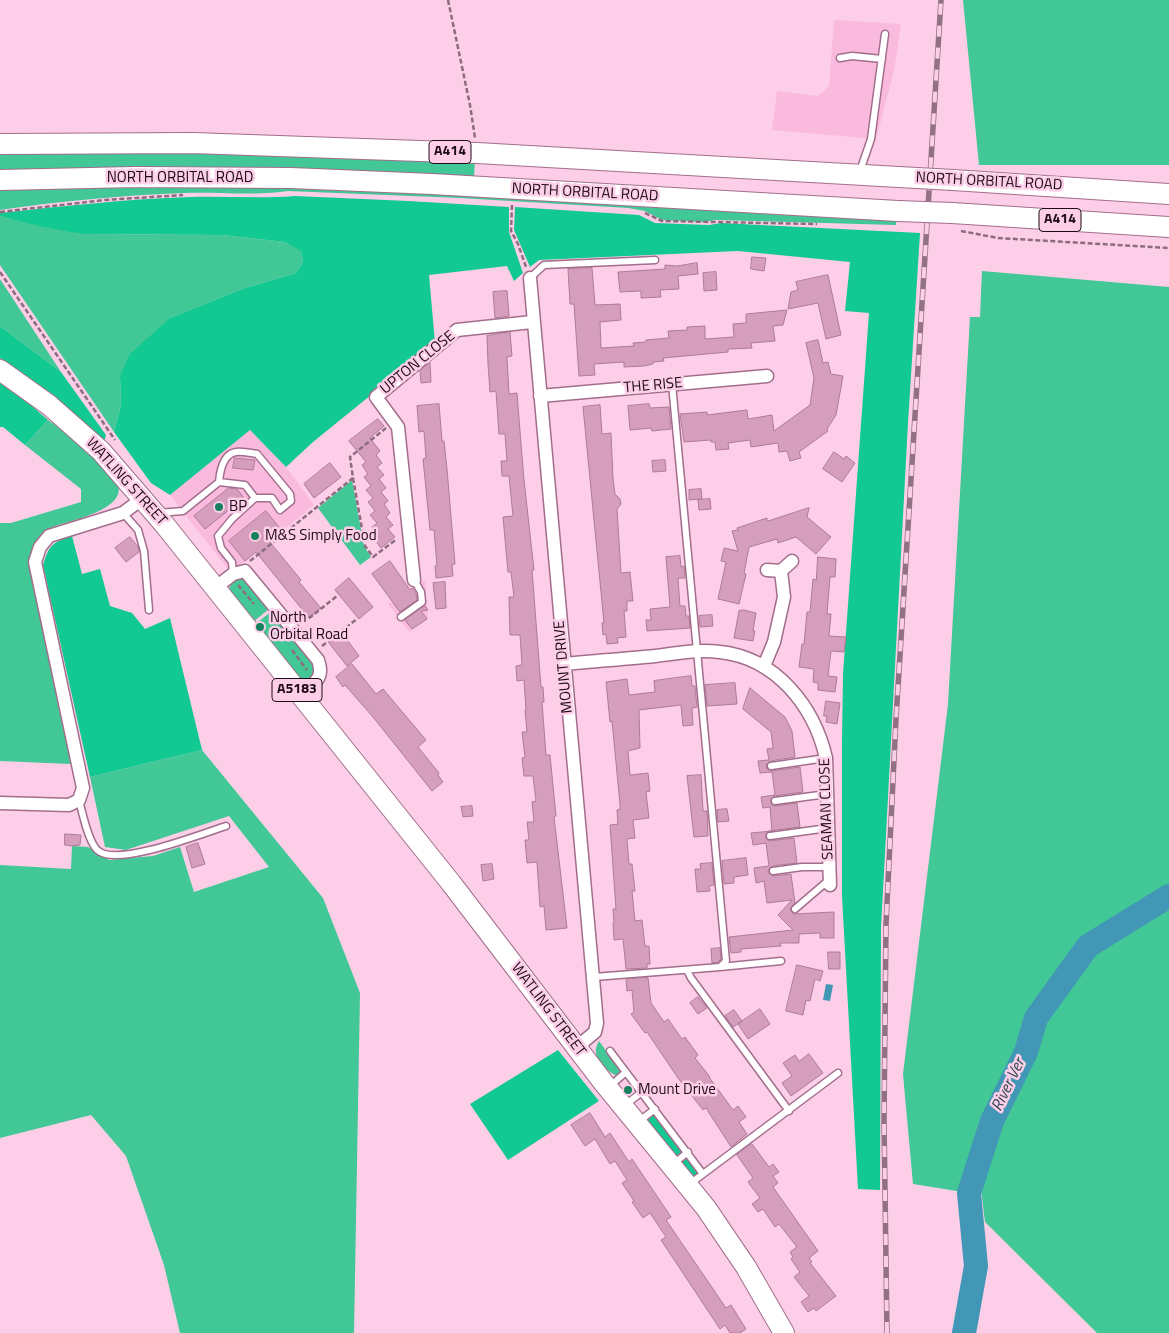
<!DOCTYPE html>
<html>
<head>
<meta charset="utf-8">
<style>
	body { margin:0 }
	canvas { display:block; background:#fccee7 }
</style>
</head>
<body>
<canvas width="1169" height="1333"></canvas>
<script>
const g = document.querySelector('canvas').getContext('2d');
g.lineJoin = 'round';
function fill(path, color) { g.fillStyle = color; g.fill(path, 'evenodd'); }
function trace(path, color, width, dash) { g.strokeStyle = color; g.lineWidth = width; g.lineCap = dash ? 'butt' : 'round'; g.setLineDash(dash || []); g.stroke(path); }
function write(font, color, halo, rows, align = 'center') {
  g.font = font + ' "Titillium Web",sans-serif'; g.lineWidth = 5; g.setLineDash([]); g.textBaseline = 'middle'; g.strokeStyle = halo; g.fillStyle = color; for (const [text, x, y, turn = 0] of rows) {
    g.save(); g.translate(x, y); g.rotate((+turn || 0) * Math.PI / 180); g.textAlign = isNaN(turn) ? turn : align; if (halo) g.strokeText(text, 0, 0); g.fillText(text, 0, 0); g.restore();
  }
}
fill(new Path2D(`
	M834 20 901 24 894 71 876 139 772 130 777 91 818 96 829 86Z
	M250 430 286 467 314 505 231 573 170 495Z
	M421 581H425L428 619 409 632 388 604Z`), '#fabade');
fill(new Path2D(`
	M963 0H1169V165H979Z
	M199 150 475 159 474 179 0 170V152Z
	M0 185H268L896 219V225L716 220 705 222 662 220 645 211 628 208 460 198 288 191C254 196 220 192 185 193 123 195 62 201 0 210Z
	M0 216 81 234 222 235 285 242 301 250 303 262 296 273 242 289 170 318 120 376 121 405 114 432 0 265Z
	M982 271 1169 287V1333H1097L985 1222 978 1165 969 1193 913 1184 903 1074 948 704 970 317H980Z
	M0 279 61 372 0 326Z
	M48 420C70 436 97 454 113 475 140 510 66 520 48 529 36 535 32 549 29 561L71 764 0 761V523H11L81 502V489L25 445Z
	M352 480 364 546 371 557 360 565 318 508Z
	M241 578 246 579 270 608 252 623 229 590C230 584 234 580 241 578Z
	M272 611 313 660 316 673 306 683 299 682 254 625Z
	M202 750 323 898 360 993 354 1333H180L164 1265 126 1156 91 1115 0 1138V865L71 869 72 846 88 847 109 860 153 856 180 847 194 892 269 867 229 816 126 850 105 847 90 777Z
	M599 1041 622 1072 618 1076C610 1074 597 1061 596 1053 595 1049 597 1045 599 1041Z`), '#42c796');
fill(new Path2D(`
	M295 196 408 201 509 207V232L523 273 514 281 507 266 429 275 435 343 313 442 286 467 250 430 170 495 151 483 114 432 121 405 120 376 130 354 170 318 242 289 296 273 303 262 301 251 285 242 222 235 81 234 39 226 0 216V213C64 206 127 199 191 197 226 196 260 199 295 196Z
	M515 207 639 215 655 223 709 225 721 223 920 233 908 423 881 928 880 1190 858 1189 842 896V741L843 674 869 313 845 311 850 262 738 251 539 260 530 267 514 230Z
	M0 326 61 372 106 435 104 442C72 411 37 383 0 358Z
	M0 383 32 406 48 420 25 445 3 427H0Z
	M72 536 82 574 100 569 110 606 132 613 145 629 170 618 202 750 90 777 43 565C49 545 53 542 72 536Z
	M558 1050 599 1101 508 1160 470 1104Z
	M653 1115 666 1128 683 1152 673 1160 644 1123Z
	M688 1156 700 1173 689 1182 676 1164Z`), '#11c991');
fill(new Path2D(`
	M826 984 833 985 830 1001 823 1000Z`), '#4197b5');
trace(new Path2D(`
	M964 1333 976 1266 969 1193 992 1121 1026 1052 1036 1018 1088 946 1169 896`), '#4197b5', 24);
const building = new Path2D(`
	M752 257 766 258 764 271 751 269Z
	M697 263 698 274 678 276 679 289 660 290 661 297 641 298V291L620 292 618 272 665 269V265L677 266Z
	M592 268 595 305 620 304 621 320 600 322 601 348 634 346 633 343 646 342V340L669 338 668 331 687 330V327L705 326V339L734 337 733 324 746 323V314L787 310 783 325 773 326 775 341 751 343 752 348 728 349V352L663 358 664 361 653 362V364L644 366 624 367V362L594 364 595 375 579 376 574 304H570L568 269Z
	M716 272 717 290 704 291 703 273Z
	M828 275 841 335 826 339 818 303 788 309 791 292 798 290 796 282Z
	M507 291 509 316 495 318 493 292Z
	M510 332 512 356 507 357 509 394 517 393 519 419 524 480 534 570H532L541 687H543L544 702H542L545 742 546 755H550L556 816 554 817 567 928 546 930 544 906 540 907 537 862 527 863 525 840H529L527 822H534L532 802 536 801 533 776H524L522 758 525 757 522 732H527L525 710H526L524 680 517 681 516 666 522 665 520 635H510L509 597H514L511 572H508L503 517 513 516 509 476H502L501 461H507L505 434H499L496 391 490 392 488 364 487 336Z
	M818 340 823 363 828 362 831 374 843 376 836 415 827 429 828 431 799 452 801 458 790 461 787 451 779 452 778 443 751 447 750 440 728 443 729 449 716 450 715 442H711V440L684 442 680 414 707 412V415L747 410 748 419 772 415 774 431 810 405 814 378 806 343Z
	M430 363 431 382 421 383 420 371Z
	M439 404 442 441H444L447 469 455 564 452 565 453 576 436 578 435 566H437L434 530H430L423 459 426 458 424 431 419 432 417 406Z
	M649 404 650 408 669 407 671 429 652 431 651 428 630 430 628 406Z
	M600 405 602 434 611 433 613 479 615 494 620 499 621 504 617 509 621 573 630 572 633 601H627V611H624L626 637 617 638 618 643 607 644 606 634 603 635 602 623H604L583 407Z
	M378 419 384 426 370 438 380 451 376 455 382 463 377 467 384 475 379 479 386 488 381 492 388 501 384 504 390 513 386 517 393 525 388 529 395 537 381 548 375 540 379 536 372 527 377 523 370 515 375 511 368 502 373 498 366 490 371 486 364 477 368 474 362 465 366 462 349 441Z
	M834 452 844 459 846 456 855 463 842 482 823 469Z
	M235 458 255 460 253 470 233 468Z
	M665 460 666 471 653 472 652 461Z
	M330 463 341 477 314 498 304 484Z
	M229 488 237 489 244 498 205 529 194 516Z
	M701 489 702 499 689 500V490Z
	M710 499 711 509 699 510 698 500Z
	M809 508 807 517 831 537 816 554 796 537 778 543 777 539 749 547 744 573 746 574 739 604 718 599 726 562 721 561 724 548 738 551 732 531 738 530 737 528 767 518V521Z
	M266 511 282 531 269 541 301 580 299 582 321 608 309 618 256 552 245 561 229 541Z
	M130 537 138 547 139 552 126 562 115 548Z
	M680 556 681 567 684 566 685 578H678L680 606H685L686 616H689L690 628 647 631 646 620H651L650 609 670 607 666 557Z
	M818 557 836 559 835 577H830L827 614H831L829 636 846 637 844 652 831 651 828 676 837 677 835 692 818 690V683L813 682 814 669 799 667 802 644H804L807 612H810L813 579 816 580Z
	M390 561 410 590 412 588 416 594 417 600 400 612 372 574Z
	M349 578 373 607 359 619 335 590Z
	M445 582 446 608 436 609 433 583Z
	M425 606 428 610 421 611 427 619 412 629 405 620Z
	M744 610 756 613 753 631H755L753 641 734 638 739 611Z
	M712 615 713 626 700 627 699 616Z
	M342 633 359 656 347 666 329 643Z
	M352 664 376 694 383 689 426 740 418 747 439 773 438 775 443 782 432 791 373 717 345 685 343 687 336 677Z
	M691 676 692 686H695L697 707 692 708 693 725 683 726 681 705 639 710 640 748 628 751 630 775 648 773 650 791 646 792 649 818 633 820 635 838 627 839 629 864H632L635 891H632L635 921 642 920 645 946H649L650 964H647V968L626 969 623 939 614 940 613 923H614L613 909H616L610 825 618 824 617 810 620 809V804L612 721 610 722 606 682 627 679 629 695 655 692 654 681Z
	M735 683 737 704 707 706 705 685Z
	M750 688 785 717 792 731 795 757 770 761 766 765 767 769 772 771 800 767 803 792 774 796 771 799V804L774 806 797 803 800 827 769 831 766 834V839L769 841 794 838 797 863 772 866 769 869 768 872 773 876 791 874 795 903 790 909 793 914 834 912V938H820V933L799 934V943H780L781 946 741 949V952L731 953 729 937 793 930 778 915 792 900 767 903 764 881 756 883 754 868 769 866 766 843 753 845 751 833 772 831 770 807 763 808 761 797 775 795 772 772 760 773 758 761 769 760 767 749 773 748 771 732 743 709Z
	M826 701 840 703 837 724 826 722 827 716H824Z
	M701 775 703 811H707L708 836 694 837 687 776Z
	M472 806 473 816 463 817 461 807Z
	M727 809 729 821 718 822 717 810Z
	M65 834 81 835 80 845 72 846 65 845Z
	M198 843 205 864 192 868 186 847Z
	M746 858 748 875 734 877V883L724 884 722 861Z
	M712 863 714 885 709 886 710 891 697 892 695 869H701L700 864Z
	M492 864 494 879 483 881 481 865Z
	M720 948 721 959 718 962 712 963 711 949Z
	M828 952H840V969H829Z
	M797 965 823 971 820 981 815 979 810 1001 806 1000 803 1015 786 1011Z
	M648 978 651 1003 664 1022 668 1019 682 1039 685 1037 698 1055 695 1058 710 1077H709L733 1110 738 1106 746 1117 739 1122 747 1134 731 1147 706 1108 703 1110 678 1078 647 1032 645 1033 631 1014 634 1012 632 990 627 991 626 979Z
	M698 997 707 1008 698 1014 690 1003Z
	M760 1009 770 1024 748 1039 738 1024Z
	M734 1010 742 1021 733 1027 725 1016Z
	M809 1054 823 1073 791 1096 782 1083 792 1076 783 1063 795 1055 799 1061Z
	M590 1113 605 1137 610 1133 629 1162 632 1159 671 1217 666 1220 726 1308 731 1305 746 1329 740 1333H730L725 1325 720 1329 661 1240 666 1237 650 1213 643 1218 632 1202 634 1201 622 1183 627 1180 615 1161 610 1164 595 1139 585 1146 571 1125Z
	M752 1144 769 1167 773 1164 779 1172 773 1176 778 1183 773 1187 818 1251 809 1258 812 1262 810 1263 836 1296 816 1311 814 1308 808 1312 801 1302 809 1296 794 1277 800 1272 791 1259 793 1257 790 1252 797 1247 779 1224 775 1227 763 1209 758 1212 752 1204 760 1198 748 1182 753 1178 737 1155Z`);
fill(building, '#d59ebd');
trace(building, '#ae7a98', 1);
const service = new Path2D(`
	M840 58 852 56 882 59
	M860 171 871 139 885 34
	M530 278 544 265 655 260
	M219 482C220 471 223 454 236 452 242 451 251 453 257 454L290 494 291 501 280 510 272 498H255
	M123 513 138 530 144 551 149 610
	M158 513 183 511 219 482 245 485 255 498 232 519 218 536 221 548 232 562 233 574
	M401 617 422 602 421 592 414 580
	M771 766 826 758
	M79 800C82 811 89 847 100 852 122 865 201 834 226 826
	M775 801 827 794
	M770 836 828 828
	M773 871 802 867H829
	M795 909 830 879
	M720 967 781 961
	M687 970 691 978 789 1111
	M594 977 720 967 726 961 672 384
	M610 1051 703 1174
	M610 1086 626 1072
	M625 1105 642 1092
	M638 1122 655 1109
	M672 1165 688 1152
	M691 1183 838 1073`);
const minor = new Path2D(`
	M530 278 597 1023 595 1032 577 1047
	M540 396 767 376
	M781 571 792 561
	M414 580 398 427 376 397 457 330 532 322
	M215 588 233 574 245 571 318 660C325 679 314 683 300 694
	M564 664C594 661 625 659 655 656 677 653 699 649 720 652 776 658 814 706 826 758L830 885
	M764 666 774 642 784 597 781 571 767 570
	M0 803 69 805 79 800 83 788 35 562 40 547 49 536 123 513 143 498`);
const primary = new Path2D(`
	M0 370 49 405 101 451 164 524 451 883 603 1082 706 1208 746 1267 784 1333`);
const trunk = new Path2D(`
	M0 144 193 143 477 153 899 177
	M0 180 135 177 291 178 432 184 898 211
	M953 180 1169 194
	M952 213 1169 227`);
trace(service, '#a26e8c', 9);
trace(minor, '#a26e8c', 15);
trace(primary, '#a26e8c', 22);
trace(trunk, '#a26e8c', 22);
trace(new Path2D(`
	M448 0 470 105 475 138
	M512 205 511 231 518 244 526 267
	M0 212 105 200 183 195
	M645 213 662 221 817 224
	M961 231 998 238 1169 248
	M0 272 115 440
	M353 478 365 546 373 557 397 539
	M250 561 353 478 350 457 386 428
	M238 585 254 604
	M303 623 337 596
	M322 646 357 619
	M292 650 307 670`), '#8d6c7f', 2.5, [5, 2.5]);
trace(service, '#fff', 6);
trace(minor, '#fff', 12);
trace(primary, '#fff', 20);
trace(trunk, '#fff', 20);
const rail = new Path2D(`
	M887 1333 884 1120 886 924 896 719 941 0`);
trace(rail, '#937184', 5.5);
trace(rail, '#fccee7', 4, [11]);
const trunkBridge = new Path2D(`
	M899 177 953 180
	M898 211 952 213`);
trace(trunkBridge, '#a26e8c', 22, []);
trace(trunkBridge, '#fff', 20);
for (const [x, y, r, color] of [
	[219,507,5,"#15815d"],
	[255,536,5,"#15815d"],
	[260,627,5,"#15815d"],
	[628,1090,5,"#15815d"]
]) { const dot = new Path2D(); dot.arc(x, y, r, 0, 2 * Math.PI); g.fillStyle = color; g.fill(dot); trace(dot, '#fccee7', 2); }
for (const [x, y, w] of [
	[450,152,42],
	[1060,220,42],
	[297,690,50]
]) { const box = new Path2D(); box.roundRect(x - w / 2, y - 11.5, w, 23, 4); g.fillStyle = '#fccee7'; g.fill(box); trace(box, '#1e0b17', 1); }
write('bold 14px', '#1e0b17', null, [
	["A414",450,152],
	["A414",1060,220],
	["A5183",297,690]
]);
write('15px', '#1e0b17', '#fccee7', [
	["NORTH ORBITAL ROAD",180,178],
	["NORTH ORBITAL ROAD",989,182,3],
	["NORTH ORBITAL ROAD",585,193,3],
	["UPTON CLOSE",418,363,-39],
	["THE RISE",653,386,-5],
	["WATLING STREET",126,482,48],
	["MOUNT DRIVE",564,667,-95],
	["SEAMAN CLOSE",827,809,-92],
	["WATLING STREET",548,1010,53]
]);
write('15px', '#1e0b17', '#fccee7', [
	["BP",229,507],
	["M&S Simply Food",265,536],
	["North",270,618],
	["Orbital Road",270,635],
	["Mount Drive",638,1090]
], 'left');
write('italic 16px', '#2d4852', '#fccee7', [
	["River Ver",1009,1085,-64]
]);
</script>
</body>
</html>
